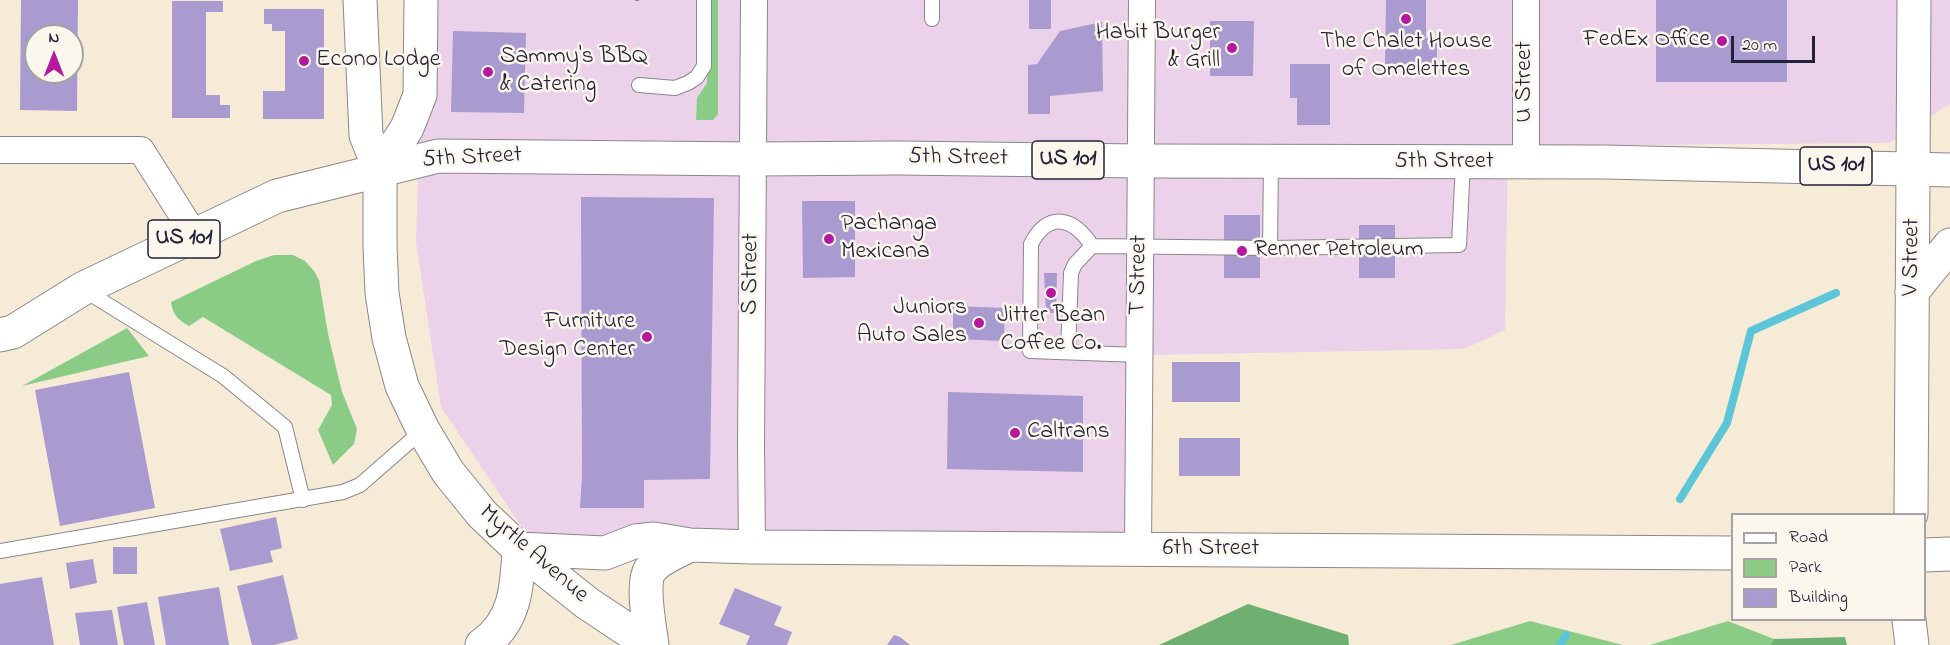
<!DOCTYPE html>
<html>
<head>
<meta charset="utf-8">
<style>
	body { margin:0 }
	#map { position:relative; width:1950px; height:645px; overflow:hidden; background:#f6ebd7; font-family:"Indie Flower",sans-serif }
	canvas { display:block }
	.legend { position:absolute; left:1731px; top:513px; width:195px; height:108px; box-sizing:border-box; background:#fbf7ec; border:2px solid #a4a2a5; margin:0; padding:8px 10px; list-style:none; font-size:18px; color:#22223b }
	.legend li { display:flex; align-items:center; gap:12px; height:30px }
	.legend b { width:30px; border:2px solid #a4a2a5 }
	.north { position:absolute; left:24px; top:24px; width:60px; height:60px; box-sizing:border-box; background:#fbf7ec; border:2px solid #a4a2a5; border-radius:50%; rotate:0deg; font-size:16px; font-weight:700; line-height:24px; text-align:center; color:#22223b }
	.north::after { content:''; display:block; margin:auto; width:21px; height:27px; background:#b5179e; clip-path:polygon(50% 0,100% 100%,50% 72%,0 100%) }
	.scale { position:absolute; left:1731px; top:36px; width:84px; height:27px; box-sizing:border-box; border:3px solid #22223b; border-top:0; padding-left:8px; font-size:18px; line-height:21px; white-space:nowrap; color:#22223b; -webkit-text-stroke:4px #fbf7ec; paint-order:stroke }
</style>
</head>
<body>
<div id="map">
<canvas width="1950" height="645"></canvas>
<ul class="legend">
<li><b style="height:8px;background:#fff"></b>Road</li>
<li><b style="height:16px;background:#8acc85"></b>Park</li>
<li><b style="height:16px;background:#a99bcf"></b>Building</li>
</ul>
<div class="north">N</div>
<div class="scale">20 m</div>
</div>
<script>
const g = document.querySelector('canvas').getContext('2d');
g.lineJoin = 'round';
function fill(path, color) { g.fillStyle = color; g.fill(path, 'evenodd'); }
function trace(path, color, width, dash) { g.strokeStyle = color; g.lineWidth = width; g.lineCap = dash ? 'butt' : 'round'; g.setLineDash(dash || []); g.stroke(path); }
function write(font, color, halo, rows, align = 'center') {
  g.font = font + ' "Indie Flower",sans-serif'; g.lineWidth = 5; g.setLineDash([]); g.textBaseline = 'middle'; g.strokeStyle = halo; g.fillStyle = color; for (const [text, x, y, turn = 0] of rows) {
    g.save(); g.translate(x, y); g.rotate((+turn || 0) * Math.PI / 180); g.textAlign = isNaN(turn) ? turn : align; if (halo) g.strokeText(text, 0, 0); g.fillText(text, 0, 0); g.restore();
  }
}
fill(new Path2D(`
	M424 0H1950V104L1889 143 1508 146 1505 330 1464 349 1150 355V536L529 538 441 407 416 242Z`), '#ecd1ea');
fill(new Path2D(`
	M707 0H718V114L713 120H696L697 98 707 83Z
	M274 255H293L305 261 314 271 319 280 328 334 342 392 357 429 354 444 333 465 318 430 332 405 331 395 203 317 189 326C178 320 173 315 171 302L256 261Z
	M127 328 149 356 22 386Z
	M1530 621 1623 645H1451Z
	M1728 621 1774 639 1771 645H1650Z`), '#8acc85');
fill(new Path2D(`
	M1248 604 1348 635 1349 645H1159Z
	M1845 637 1847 645H1771L1774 639Z`), '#6fb072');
trace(new Path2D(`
	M1680 499 1727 423 1751 331 1836 293
	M1560 645 1566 635`), '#5cc5d8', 8);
fill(new Path2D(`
	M21 0H78L77 111 20 110ZM36 36H72V72H36Z
	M1029 0H1051V29H1029Z
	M1386 0H1426V38H1437V64H1385Z
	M1656 0H1787V82H1656Z
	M172 1H223V12H206V95H220V105H230V118H172Z
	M264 9H324V119H263V91H285V31H272V24H264Z
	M1210 21H1254L1253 76H1210Z
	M1102 22 1103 91 1050 96V114H1028V65L1037 64 1060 31Z
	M453 31 526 33 524 113 451 112Z
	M1290 64H1330V125H1297V98H1290Z
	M581 197 714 198 710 479 644 480V508H580L582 476Z
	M802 201H855V277L803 278Z
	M1224 215H1260V278H1224Z
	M1359 225H1395V278H1359Z
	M1044 273H1057L1056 313H1046Z
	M953 306 1005 308 1004 341 953 339Z
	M1172 362H1240V402H1172Z
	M129 372 155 508 60 526 35 390Z
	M948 392 1083 396V472L947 469Z
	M1179 438H1240V476H1179Z
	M276 517 282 548 270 551 273 562 230 571 220 529Z
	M113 547H137V574H113Z
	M93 559 97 583 70 589 66 563Z
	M283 575 298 639 274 645H252L237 586Z
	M42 577 54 645H0V584Z
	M219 587 229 645H166L158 597Z
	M735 588 782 607 774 625 792 632 787 645H746L750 636 719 624Z
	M147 602 155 645H124L117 607Z
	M112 610 118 645H80L75 613Z
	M894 635 900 637 910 645H887Z`), '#a99bcf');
const lane = new Path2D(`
	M932 0V19
	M639 85 675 88 688 83 697 77 704 66V0
	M1092 246C1074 218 1049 210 1031 244L1030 351 1139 355
	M1270 248 1271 161
	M84 290 223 376 285 427 303 500
	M1068 352 1071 273 1075 264 1092 246 1270 248 1459 245 1463 162
	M0 551 343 492 360 485 423 430`);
const street = new Path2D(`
	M0 150H141L194 234
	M1526 163V0
	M752 547 751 445 754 0
	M1138 550 1142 0`);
const secondary = new Path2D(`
	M360 0 366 135 380 170V246L382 293 389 338 402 386 423 430 448 472 482 514 519 549 587 603 650 645
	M380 170 407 128 420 95 421 0
	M1911 514 1914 0
	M519 549 605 553 636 541 654 539 690 545 752 547 1732 553
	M1924 555 1950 554
	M1909 620 1912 645
	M482 645C516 622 517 586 519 549
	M652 645C650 628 641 585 650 570 659 558 677 552 690 545`);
const highway = new Path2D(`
	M1912 292 1950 245
	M0 335 13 332 82 289 277 196 438 156 754 159 898 158 1141 161 1605 162 1950 170`);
trace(lane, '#8c8689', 16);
trace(street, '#8c8689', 28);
trace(secondary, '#8c8689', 35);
trace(highway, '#8c8689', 35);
trace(new Path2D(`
	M637 1V0`), '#8c8689', 4, [1.5, 4.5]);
trace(lane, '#fff', 14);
trace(street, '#fff', 26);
trace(secondary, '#fff', 33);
trace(highway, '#fff', 33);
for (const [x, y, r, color] of [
	[1406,19,6,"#b5179e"],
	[1722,41,6,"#b5179e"],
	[1232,48,6,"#b5179e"],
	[304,61,6,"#b5179e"],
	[488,72,6,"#b5179e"],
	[829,239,6,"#b5179e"],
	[1242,251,6,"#b5179e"],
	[1051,293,6,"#b5179e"],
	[979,323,6,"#b5179e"],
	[647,337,6,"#b5179e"],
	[1015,433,6,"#b5179e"]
]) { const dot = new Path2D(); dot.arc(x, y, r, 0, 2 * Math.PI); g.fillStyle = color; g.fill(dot); trace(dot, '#fbf7ec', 2); }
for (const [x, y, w] of [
	[1068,160,72],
	[1836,166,72],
	[184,239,72]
]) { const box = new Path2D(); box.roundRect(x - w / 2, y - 19, w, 38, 4.5); g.fillStyle = '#fbf7ec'; g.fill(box); trace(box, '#22223b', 1.5); }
write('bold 22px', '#22223b', null, [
	["US 101",1068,160],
	["US 101",1836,166],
	["US 101",184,239]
]);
write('24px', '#22223b', '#fbf7ec', [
	["Habit Burger",1220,34,"right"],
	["& Grill",1220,62,"right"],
	["FedEx Office",1710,41,"right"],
	["The Chalet House",1406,43,"center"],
	["of Omelettes",1406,71,"center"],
	["Sammy's BBQ",500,58],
	["& Catering",500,86],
	["Econo Lodge",316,61],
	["Pachanga",841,225],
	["Mexicana",841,253],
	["Renner Petroleum",1254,251],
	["Juniors",967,309,"right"],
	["Auto Sales",967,337,"right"],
	["Jitter Bean",1051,317,"center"],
	["Coffee Co.",1051,345,"center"],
	["Furniture",635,323,"right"],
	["Design Center",635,351,"right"],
	["Caltrans",1027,433]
], 'left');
write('24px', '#22223b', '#fbf7ec', [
	["U Street",1526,82,-90],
	["5th Street",472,159,-3],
	["5th Street",958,159,1],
	["5th Street",1444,163],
	["V Street",1913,257,-89],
	["S Street",752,274,-89],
	["T Street",1140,275,-89],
	["6th Street",1211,550],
	["Myrtle Avenue",533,555,41]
]);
</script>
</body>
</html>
